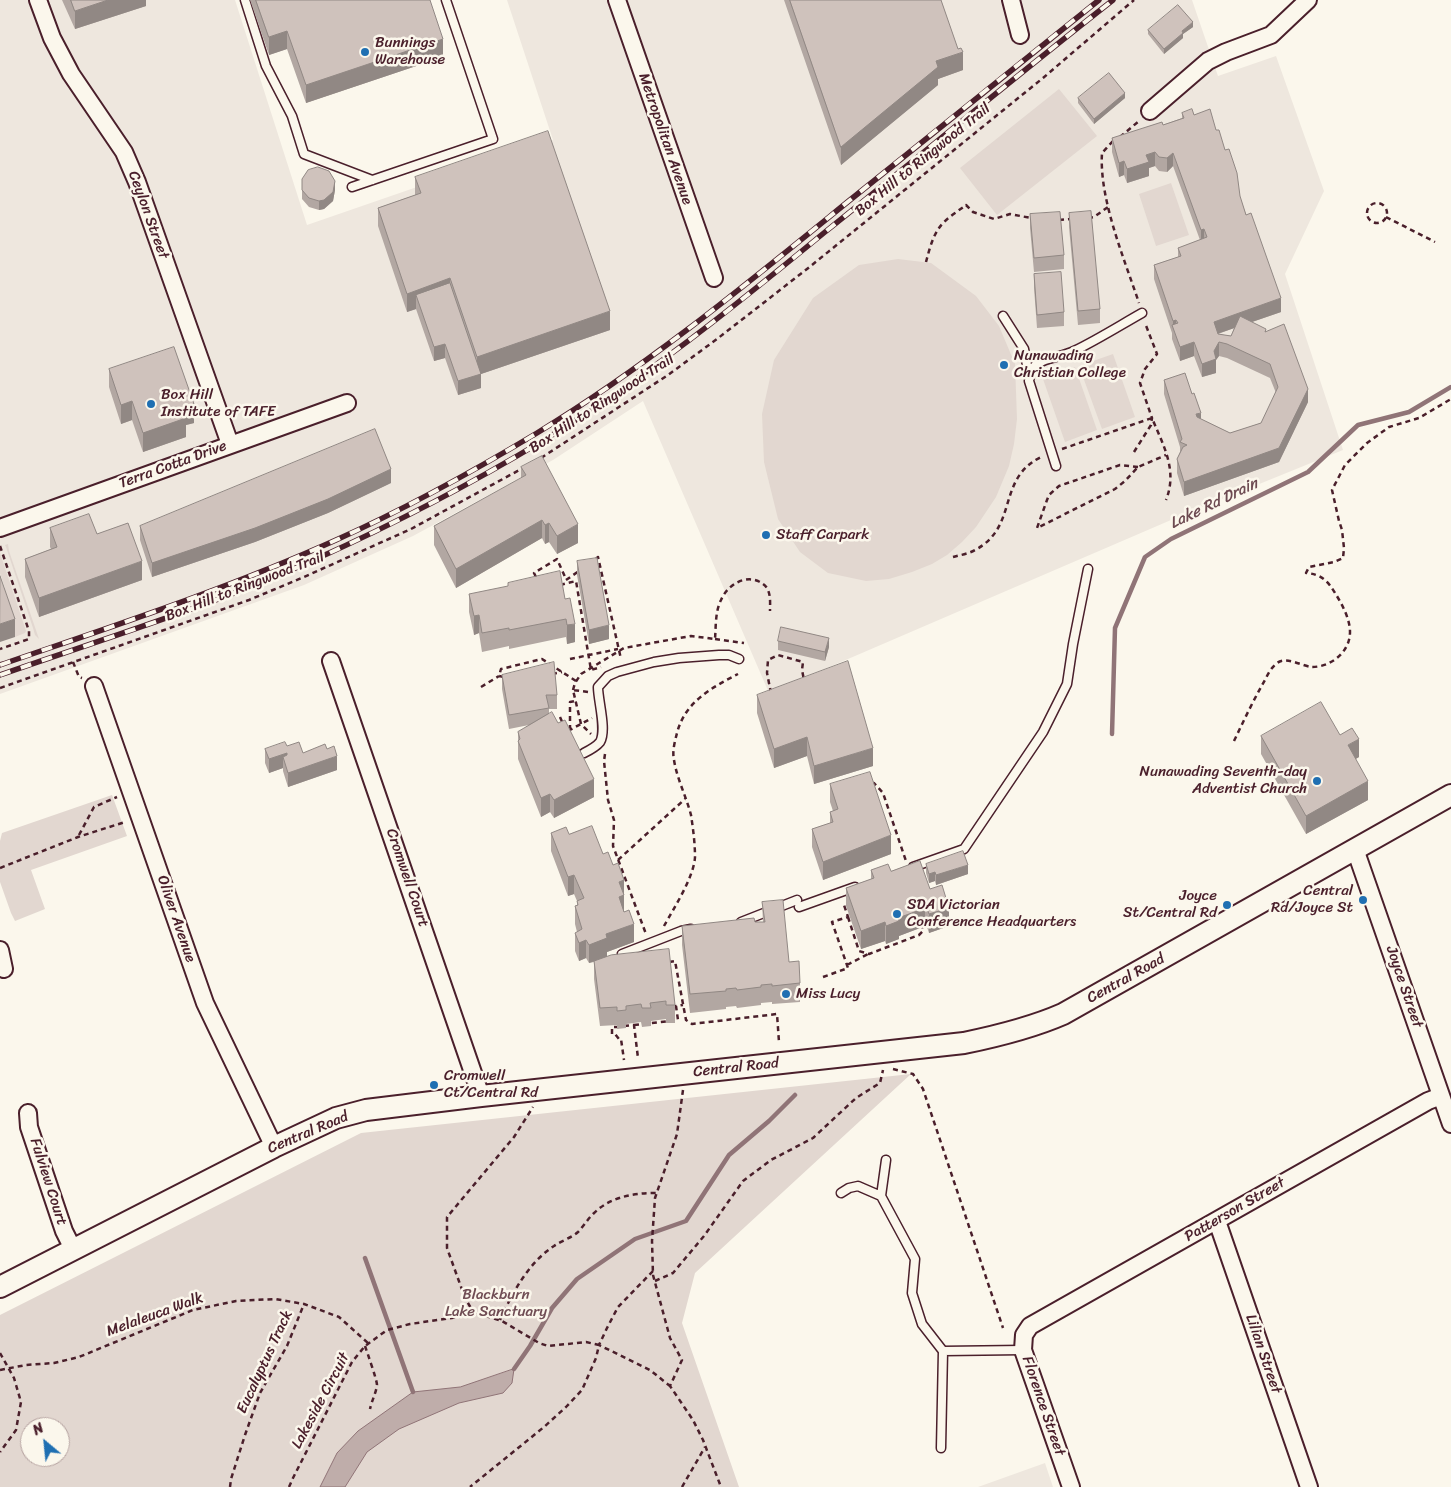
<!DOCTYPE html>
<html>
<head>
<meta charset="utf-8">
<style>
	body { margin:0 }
	#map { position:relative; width:1451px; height:1487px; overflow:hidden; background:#fbf7ec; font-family:Sriracha,sans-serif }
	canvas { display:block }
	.north { position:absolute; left:20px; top:1417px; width:50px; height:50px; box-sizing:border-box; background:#fbf7ec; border:1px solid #b4a19f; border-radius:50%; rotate:332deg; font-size:14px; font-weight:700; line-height:20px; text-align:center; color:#4a1f2b }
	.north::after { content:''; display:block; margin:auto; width:18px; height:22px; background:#1f6fb2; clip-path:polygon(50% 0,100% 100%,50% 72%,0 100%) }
</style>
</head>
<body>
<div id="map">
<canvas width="1451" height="1487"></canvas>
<div class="north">N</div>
</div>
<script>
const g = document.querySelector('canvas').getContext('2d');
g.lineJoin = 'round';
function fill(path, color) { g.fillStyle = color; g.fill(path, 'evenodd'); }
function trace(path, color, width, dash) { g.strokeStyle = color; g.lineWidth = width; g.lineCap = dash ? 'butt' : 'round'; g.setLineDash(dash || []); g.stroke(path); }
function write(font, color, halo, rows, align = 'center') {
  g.font = font + ' Sriracha,sans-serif'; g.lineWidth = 5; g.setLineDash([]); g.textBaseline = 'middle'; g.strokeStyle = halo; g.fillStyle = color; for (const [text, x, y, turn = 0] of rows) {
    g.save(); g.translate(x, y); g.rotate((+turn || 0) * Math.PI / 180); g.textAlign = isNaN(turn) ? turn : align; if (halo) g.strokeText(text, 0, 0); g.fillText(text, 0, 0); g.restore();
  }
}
fill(new Path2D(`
	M0 0H235L307 225 553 140 507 0H1192L1218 76 1276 56 1324 191 1285 274 1343 450 1178 517 769 693 643 401 553 460 413 536 304 585 0 694Z
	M1045 1463 1053 1487H978Z`), '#eee7de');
fill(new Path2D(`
	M1059 89 1097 136 997 215 960 168Z
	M1171 183 1189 235 1156 246 1139 194Z
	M898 259 931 263 976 296 999 326 1015 364 1017 419 1014 444 1009 466 996 497 976 527 962 542 947 555 932 564 912 572 889 579 866 581 828 573 800 552 778 519 764 462 762 414 774 360 813 298 859 265Z
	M1113 354 1135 417 1102 429 1079 366Z
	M1075 367 1097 430 1065 442 1043 379Z
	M8 544 9 551 39 639 35 635 33 628 6 547 5 545Z
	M0 553 26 631 25 633 15 637 0 594V590L5 588 0 573Z
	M112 795 127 836 31 870 45 909 15 921 11 913 0 882V841L2 833Z
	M911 1074 695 1273 682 1323 739 1487H0V1315L361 1133ZM30 1427H60V1457H30Z`), '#e2d7d0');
const water = new Path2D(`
	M514 1369 512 1383 503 1393 459 1403 399 1429 367 1452 345 1487H320L337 1453 358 1431 413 1392 460 1387Z`);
fill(water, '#bfadaa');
trace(water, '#907477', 1);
trace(new Path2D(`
	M1112 734 1115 628 1145 557 1171 539 1308 472 1358 425 1409 412 1451 387
	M365 1258 413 1392
	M514 1369 530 1346 552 1308 577 1279 635 1239 686 1221 729 1155 769 1121 795 1095`), '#907477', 4.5);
const service = new Path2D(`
	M245 0 266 66 292 116 304 154 372 180
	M352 187 493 139 446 0
	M1003 316 1024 349 1029 376
	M1056 466 1029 381C1030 375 1031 368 1037 364 1048 357 1062 357 1074 351 1097 340 1119 326 1142 313
	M584 753C590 750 596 747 600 742 607 730 598 701 598 687L608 676 617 672 654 662 679 658 719 655H729L739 659
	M913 867 964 849 1043 732 1067 684 1073 644 1088 569
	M799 907 855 887
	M741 922 797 900
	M622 954 681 931 691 929
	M841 1193 849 1188 858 1186 881 1196 915 1259 912 1293 922 1324 943 1351 1023 1350
	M881 1196 886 1160
	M941 1448 943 1351`);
const minor = new Path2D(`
	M38 0 52 38 71 74 124 152 137 182 230 444
	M617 0 714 278
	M1011 0 1020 35
	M1150 111 1208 61 1226 52 1271 35 1308 0
	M0 528 347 403
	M331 661 481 1096
	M94 686 205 1003 274 1147
	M1355 849 1451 1124
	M0 950 4 969
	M28 1113 29 1127 64 1231 73 1249
	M1217 1221 1309 1487
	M1071 1487 1023 1350 1024 1335 1030 1326 1428 1101 1441 1096`);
const tertiary = new Path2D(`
	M0 1287 274 1147 336 1118 366 1110 481 1096 964 1043C998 1036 1031 1028 1063 1014L1451 795`);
trace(service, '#4a1f2b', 11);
trace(minor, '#4a1f2b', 20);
trace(tertiary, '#4a1f2b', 24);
trace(new Path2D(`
	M1120 137 1139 121
	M1113 141 1102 153C1099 199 1124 258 1139 303
	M1367 213a10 10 0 1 1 20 0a10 10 0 1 1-20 0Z
	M1386 217 1435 242
	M1088 218 1094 217 1108 207
	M1059 220 1071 219
	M926 262C929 251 932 238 939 228 945 219 957 212 966 205L973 212 994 219 1010 214 1031 218
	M1062 449 1152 418C1163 445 1178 470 1166 500
	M1134 452 1151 425 1152 418 1140 383 1145 369 1157 354 1145 323
	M541 458 668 375 717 339 807 269 1043 78 1134 0
	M1138 467 1120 465 1059 486 1049 495 1047 500 1037 528 1115 489 1125 481 1138 467 1166 455
	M0 546 29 631V639L0 649
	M953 557C960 555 968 554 975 550 1019 527 996 479 1041 457
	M596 559 598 557 621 659
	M536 577 534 573 557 559 566 579
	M566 580 579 571
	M560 585 576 581 591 670 601 667
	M715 639 744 643
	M570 659 618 649
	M73 662 79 677 82 678
	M552 674 562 672
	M504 677 499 676 501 669 542 659 576 681
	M481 687 499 676
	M0 688 249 600 304 577 411 529 523 468
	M573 690 575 683 581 674 624 648 691 636 715 639C716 627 715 612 721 600 727 586 743 575 758 581 762 583 765 585 767 588 771 595 770 604 770 611
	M588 692 573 690 581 724 591 734
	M771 693 767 673 768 660 778 655 803 662 802 670 804 680
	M560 717 563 724
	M570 730V702L576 701
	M568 731 592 718
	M1234 741C1244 720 1254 699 1265 680 1268 674 1271 668 1276 664 1285 655 1301 666 1312 667 1331 667 1350 652 1350 632 1350 619 1342 604 1335 593 1328 581 1321 574 1306 573L1309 567 1334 562 1343 558 1344 548 1342 530 1339 521 1332 490 1345 465 1367 443 1389 427 1419 418 1451 399
	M605 754 604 761 608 800 614 820 613 846 646 934
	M872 783H874L883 793 906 861
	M79 835 94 807 117 797
	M618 860 685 799
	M0 868 78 837 125 822
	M848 917 859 951 869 954 919 935 923 931 922 924
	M664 926C674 908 694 877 695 857 695 843 693 828 691 815 686 796 677 779 674 760 672 751 675 741 677 733 685 702 711 688 738 674
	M669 962 675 961 686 1020 692 1024 777 1014 779 1042
	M847 965 868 954
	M823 977 848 968 832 922 848 917 843 902
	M634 1025 678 1020 676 1006 683 1005
	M624 1026 634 1025 638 1058
	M619 1027H612V1034H615L619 1039H621L624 1060
	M893 1069 913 1074 923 1089 1003 1328
	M683 1090 677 1134 655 1198 652 1241 653 1275 670 1338 682 1360 670 1386 693 1420 703 1440 721 1487
	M653 1271 618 1307 607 1328 599 1345 650 1370 670 1386
	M655 1281 673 1273 704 1236 743 1181 771 1160 813 1138 856 1098 880 1083 883 1070
	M475 1315 465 1298 447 1248V1217L514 1137 533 1107
	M500 1320C513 1292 528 1263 554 1246 561 1241 571 1238 578 1232 583 1227 587 1220 593 1214 610 1197 632 1193 657 1193
	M365 1346C367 1352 377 1380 377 1385 376 1393 372 1400 370 1409
	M0 1353 14 1378 21 1402 16 1430 0 1452
	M0 1370 26 1365 54 1363 79 1357 193 1310 236 1301 275 1299 304 1304 339 1317 368 1343
	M230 1487 231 1479 245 1435 260 1393 287 1346 304 1304
	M289 1487 293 1478 352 1362 365 1346 387 1330 410 1324 479 1314 502 1321 539 1343 548 1346 586 1342 599 1345 596 1358 582 1390 566 1407 544 1427 470 1487
	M682 1487 705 1447`), '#4a1f2b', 2.5, [5, 4]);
trace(service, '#fbf7ec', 8);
trace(minor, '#fbf7ec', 16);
trace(tertiary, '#fbf7ec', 20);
const rail = new Path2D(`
	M0 665C113 626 227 589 336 540 405 509 472 472 537 433 649 365 749 282 850 200 933 133 1016 66 1099 0
	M0 675C106 638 214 605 316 559 394 524 471 484 544 440 644 379 735 306 825 232 921 155 1016 76 1113 0`);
trace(rail, '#4a1f2b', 5.5);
trace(rail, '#fbf7ec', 4, [11]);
fill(new Path2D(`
	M62 0H146V6L75 29Z
	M250 0H430L443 57 306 103 287 49 269 55Z
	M784 0H941L963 70 938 79V85L841 165Z
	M1193 27 1183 34V38L1164 54 1148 34V30Z
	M1078 98H1125L1094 124 1078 103Z
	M1182 113 1194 115 1216 130 1281 312 1252 322 1266 331 1308 402 1279 462 1184 496 1177 473V459L1180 452V447L1164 394V380L1201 419 1230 433 1261 423 1276 393 1270 378 1227 358 1219 356 1216 360V373L1202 377 1194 356 1180 361 1172 339V333L1154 279V265L1178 257V248L1200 240 1173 166 1167 172 1159 171 1155 166 1149 168V176L1127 183 1124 175 1119 177 1112 152V138L1163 125 1182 118ZM1234 328 1231 336 1218 334Z
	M415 177 610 330 481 374V388L458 395 445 358 434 361 416 309 407 312 378 226V208L415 195Z
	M302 179 335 190 333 201 324 209 319 210 309 207 302 199Z
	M1069 213 1100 309V323L1078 325 1069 227Z
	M1030 214 1064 255V269L1034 272 1030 228Z
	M1034 274 1064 312V326L1037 328 1034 288Z
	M109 369 194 423 186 425V437L143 452 132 420 121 424 109 387Z
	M521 467 578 543 557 554 549 542 545 544 542 538 456 588 434 545V526L521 479Z
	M391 483 328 513 255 542 152 577 140 540V526Z
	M50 528 97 534 142 580 39 617 25 577V559L51 549 50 547Z
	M577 561 609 639 589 644 577 575Z
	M469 594 565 599 575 642 567 644 566 637 509 649V646L482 652 479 633 474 635 469 612Z
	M778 641 829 647 825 661 778 650Z
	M502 675 557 695V709H549V714L594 797 554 818 550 812 541 817 518 759V732L529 725 509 729 502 689Z
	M757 695 873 766 814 784 807 756 774 768 757 713Z
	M1340 735 1359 757 1356 759 1368 800 1306 834 1261 754V736Z
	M287 746 303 753 327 749 337 770 288 787 283 771V768L269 773 265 763V749Z
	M830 784 891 854 823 880 812 847V829L830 823V812L833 811 830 802Z
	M551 833 569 834 603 854 613 865 624 880V911L634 942 607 952V957L675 1005V1023H666V1019L651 1021V1026L642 1027 641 1022 626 1024V1028L617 1029V1025L600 1026 594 979V962L589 963 586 958 579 961 575 951V933L577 932 575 924V906L577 905V901L574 894 568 896 551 851Z
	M926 864 968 874 936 885 935 881 929 883 926 873Z
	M871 870 891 871 930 889 949 926 929 933 925 921 920 923V928L899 936V939L886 944 885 941 861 949 846 906V888L871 879Z
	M762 902 789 962 800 983V1002L772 1004V1002L761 1003V1005L737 1008 736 1006 726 1007V1009L690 1013 682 945V926L763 922Z`), '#b2a7a2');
fill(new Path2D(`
	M108 0H146V6L75 29V11Z
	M1193 22V27L1183 34V38L1164 54V49L1182 31Z
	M287 31V49L269 55V37Z
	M443 39V57L306 103V85Z
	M963 52V70L938 79V85L841 165V147L936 61Z
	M1125 93V98L1094 124V119Z
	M1155 152V166L1149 168V176L1127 183V169L1146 155Z
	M1173 153V166L1167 172V158Z
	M1124 161V175L1119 177V163Z
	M335 181V190L333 201 324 209 319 210V201Z
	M1204 229V242L1201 243V230Z
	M450 278V297L416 295V309L407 312V294Z
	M1281 298V312L1214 335V322Z
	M610 311V330L481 374V388L458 395V381L477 375V357Z
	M1176 320V333L1173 327V321Z
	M1194 342V356L1180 361V347Z
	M1219 342V356L1216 360V373L1202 377V364L1214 351Z
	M445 344V358L434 361V347Z
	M1308 389V402L1279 462 1184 496V482Z
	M132 401V420L121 424V405Z
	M194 404V423L186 425V437L143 452V433L183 408Z
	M1201 413V427L1196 414Z
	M391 469V483L328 513 255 542 152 577V563Z
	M542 520V538L456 588V569Z
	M549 523V542L545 544V525Z
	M578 524V543L557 554V536Z
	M142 561V580L39 617V598Z
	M479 615V633L474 635V616Z
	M15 619V637L0 642V624Z
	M575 624V642L567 644V625Z
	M609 625V639L589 644V630Z
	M829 638V647L825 661V652Z
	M807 737V756L774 768V749Z
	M1359 739V757L1348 763V745Z
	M873 748V766L814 784V766Z
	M287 753V767L283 757V768L269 773V759Z
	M337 756V770L288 787V773Z
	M594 779V797L554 818V800Z
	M1368 781V800L1306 834V816Z
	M550 794V812L541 817V798Z
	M891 835V854L823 880V862Z
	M968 865V874L936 885V875Z
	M935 872V881L929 883V874Z
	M574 875V894L568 896V877Z
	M624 880V914L619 915V882Z
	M925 903V921L920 923V928L899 936V939L886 944V926L918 906Z
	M949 908V926L929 933V914Z
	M885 922V941L861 949V931Z
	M634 924V942L607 952V957L589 963V945L606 934Z
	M586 940V958L579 961V943Z`), '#918884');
const building = new Path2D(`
	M71 0H108L75 11Z
	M256 0H430L443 39 306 85 287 31 269 37Z
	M790 0H941L958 49 961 48 963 52 936 61 938 67 841 147Z
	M1178 5 1193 22 1182 31 1183 33 1164 49 1148 30Z
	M1109 73 1125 93 1094 119 1078 98Z
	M1192 109 1194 115 1210 109 1216 130H1219L1225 150 1229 149 1237 173 1240 196 1246 215 1251 213 1281 298 1214 322 1218 334 1231 336 1240 316 1266 329 1265 332 1284 324 1308 389 1279 448 1184 482 1177 459 1183 447 1187 445 1180 442 1182 439 1164 380 1185 373 1192 394 1194 393 1201 413 1196 414 1197 417 1230 433 1261 423 1278 387 1270 364 1227 344 1219 342 1214 351 1216 359 1202 364 1194 342 1180 347 1172 325 1178 323 1176 320 1173 321 1154 265 1181 256 1178 248 1207 237 1204 229 1201 230 1173 153 1167 158 1159 157 1155 152 1146 155 1149 162 1127 169 1124 161 1119 163 1112 138 1162 122 1163 125 1184 118 1182 113Z
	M548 131 610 311 477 357 450 278 407 294 378 208 421 193 415 177Z
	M318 167 329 171 335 181 333 192 324 200 319 201 309 198 302 190V179L308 170Z
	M1091 211 1100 309 1078 311 1069 213Z
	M1060 212 1064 255 1034 258 1030 214Z
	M1061 272 1064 312 1037 315 1034 274Z
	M450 283 481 374 458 381 445 344 434 347 416 295Z
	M174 347 194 404 183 408 186 418 143 433 132 401 121 405 109 369Z
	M375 429 391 469 328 499 255 528 152 563 140 526Z
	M542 456 578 524 557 536 549 523 545 525 542 520 456 569 434 526 526 475 521 467Z
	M89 514 97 534 128 523 142 561 39 598 25 559 57 547 50 528Z
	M597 558 609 625 589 630 577 561Z
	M560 571 565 599 570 598 575 624 567 625 566 619 509 630V628L482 633 479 615 474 616 469 594 508 586V583Z
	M0 576 15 619 0 624Z
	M781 627 829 638 825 652 778 641Z
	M848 661 873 748 814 766 807 737 774 749 757 695Z
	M554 662 557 695H546L549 708 509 715 502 675Z
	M1321 702 1340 735 1352 728 1359 739 1348 745 1368 781 1306 816 1261 736Z
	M552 712 558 723 565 720 594 779 554 800 550 794 541 798 518 741 520 739 518 732Z
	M285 742 287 746 299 742 303 753 325 744 327 749 334 746 337 756 288 773 283 757 287 755V753L269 759 265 749Z
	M870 772 891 835 823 862 812 829 833 822 830 812 838 809 830 784Z
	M592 826 603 854 608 852 613 865 618 863 624 880 619 882 624 895 619 897 624 912 629 910 634 924 606 934 607 938 589 945 586 940 579 943 575 933 582 929 575 906 578 905 577 901 584 898 574 875 568 877 551 833 566 827 569 834Z
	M963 851 968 865 936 875 935 872 929 874 926 864Z
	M920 861 930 889 942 885 949 908 929 914 925 903 918 906 920 910 898 918 899 921 886 926 885 922 861 931 846 888 874 878 871 870 888 864 891 871Z
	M783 900 789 962 799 961 800 983 772 986V984L761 985V987L737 990 736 988 726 989V991L690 994 682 926 754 918 755 922H765L762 902Z
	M669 949 675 1005H666V1001L650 1003 651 1008H642L641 1004 626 1006V1010L617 1011V1007L600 1008 594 961 611 955Z`);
fill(building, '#cfc2bc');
trace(building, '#918884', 1);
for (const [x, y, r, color] of [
	[365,52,5,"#1f6fb2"],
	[1004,365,5,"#1f6fb2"],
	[151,404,5,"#1f6fb2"],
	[766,535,5,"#1f6fb2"],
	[1317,781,5,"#1f6fb2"],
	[1363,900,5,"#1f6fb2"],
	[1227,905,5,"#1f6fb2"],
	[897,914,5,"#1f6fb2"],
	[786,994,5,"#1f6fb2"],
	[434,1085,5,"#1f6fb2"]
]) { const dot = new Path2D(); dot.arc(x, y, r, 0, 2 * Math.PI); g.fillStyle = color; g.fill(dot); trace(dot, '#fbf7ec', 2); }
write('15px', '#4a1f2b', '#fbf7ec', [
	["Bunnings",375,43],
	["Warehouse",375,60],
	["Nunawading",1014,356],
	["Christian College",1014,373],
	["Box Hill",161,395],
	["Institute of TAFE",161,412],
	["Staff Carpark",776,535],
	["Nunawading Seventh-day",1307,772,"right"],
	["Adventist Church",1307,789,"right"],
	["Central",1353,891,"right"],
	["Rd/Joyce St",1353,908,"right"],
	["Joyce",1217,896,"right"],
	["St/Central Rd",1217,913,"right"],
	["SDA Victorian",907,905],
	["Conference Headquarters",907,922],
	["Miss Lucy",796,994],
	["Cromwell",444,1076],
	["Ct/Central Rd",444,1093]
], 'left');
write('15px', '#4a1f2b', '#fbf7ec', [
	["Metropolitan Avenue",665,139,71],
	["Box Hill to Ringwood Trail",923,160,-39],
	["Ceylon Street",148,215,70],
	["Box Hill to Ringwood Trail",602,404,-33],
	["Terra Cotta Drive",173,465,-20],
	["Box Hill to Ringwood Trail",245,587,-21],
	["Cromwell Court",407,878,71],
	["Oliver Avenue",176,919,71],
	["Central Road",1126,979,-29],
	["Joyce Street",1404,987,71],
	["Central Road",736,1068,-6],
	["Central Road",308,1133,-23],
	["Fulview Court",48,1182,72],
	["Patterson Street",1235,1210,-30],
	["Melaleuca Walk",155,1315,-20],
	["Lilian Street",1263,1354,71],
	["Eucalyptus Track",265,1362,-65],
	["Lakeside Circuit",321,1401,-62],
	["Florence Street",1043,1406,71]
]);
write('15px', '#704d54', '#fbf7ec', [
	["Blackburn",496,1295],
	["Lake Sanctuary",496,1312]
]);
write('italic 16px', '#6d4a51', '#fbf7ec', [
	["Lake Rd Drain",1214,504,-26]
]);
</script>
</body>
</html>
